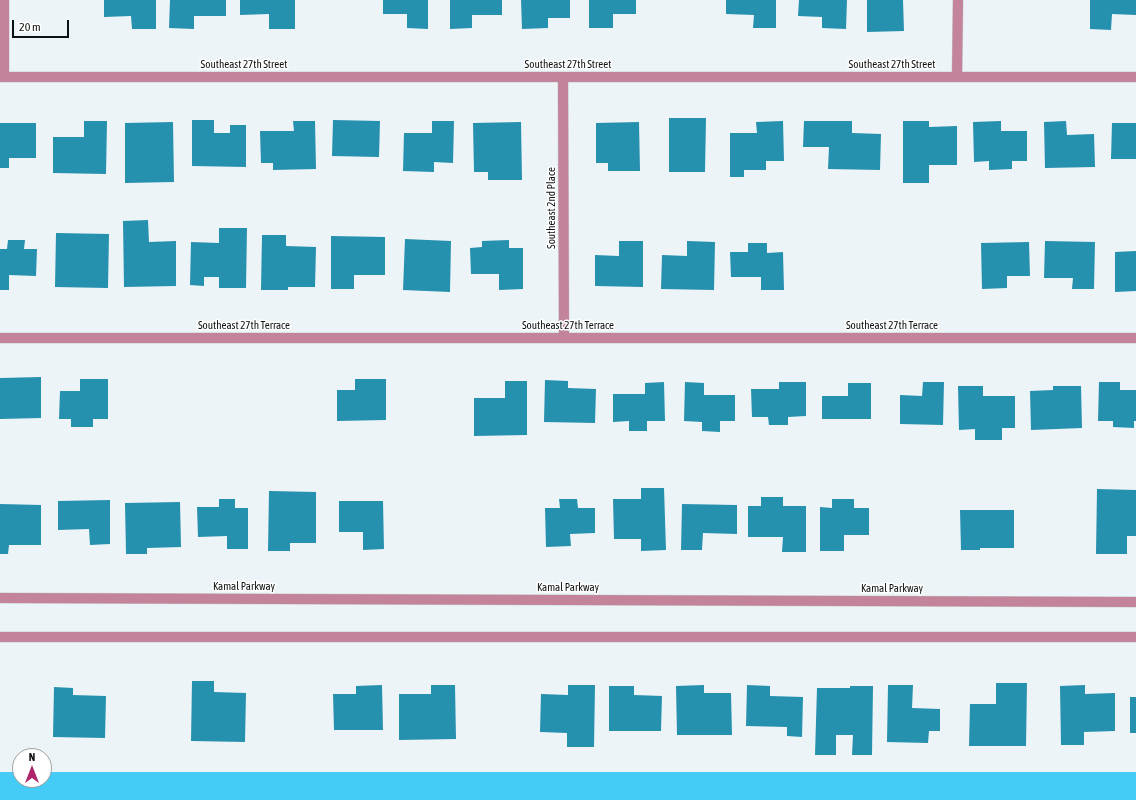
<!DOCTYPE html>
<html>
<head>
<meta charset="utf-8">
<style>
	body { margin:0 }
	#map { position:relative; width:1136px; height:800px; overflow:hidden; background:#ecf4f7; font-family:"Asap Condensed",sans-serif }
	canvas { display:block }
	.north { position:absolute; left:12px; top:748px; width:40px; height:40px; box-sizing:border-box; background:#fff; border:1px solid #9fa0a0; border-radius:50%; rotate:0deg; font-size:11px; font-weight:700; line-height:16px; text-align:center; color:#0e1112 }
	.north::after { content:''; display:block; margin:auto; width:14px; height:18px; background:#ad2468; clip-path:polygon(50% 0,100% 100%,50% 72%,0 100%) }
	.scale { position:absolute; left:12px; top:20px; width:57px; height:18px; box-sizing:border-box; border:2px solid #0e1112; border-top:0; padding-left:5px; font-size:12px; line-height:14px; white-space:nowrap; color:#0e1112; -webkit-text-stroke:3px #fff; paint-order:stroke }
</style>
</head>
<body>
<div id="map">
<canvas width="1136" height="800"></canvas>
<div class="north">N</div>
<div class="scale">20 m</div>
</div>
<script>
const g = document.querySelector('canvas').getContext('2d');
g.lineJoin = 'round';
function fill(path, color) { g.fillStyle = color; g.fill(path, 'evenodd'); }
function trace(path, color, width, dash) { g.strokeStyle = color; g.lineWidth = width; g.lineCap = dash ? 'butt' : 'round'; g.setLineDash(dash || []); g.stroke(path); }
function write(font, color, halo, rows, align = 'center') {
  g.font = font + ' "Asap Condensed",sans-serif'; g.lineWidth = 3; g.setLineDash([]); g.textBaseline = 'middle'; g.strokeStyle = halo; g.fillStyle = color; for (const [text, x, y, turn = 0] of rows) {
    g.save(); g.translate(x, y); g.rotate((+turn || 0) * Math.PI / 180); g.textAlign = isNaN(turn) ? turn : align; if (halo) g.strokeText(text, 0, 0); g.fillText(text, 0, 0); g.restore();
  }
}
fill(new Path2D(`
	M0 772H20V780H44V772H1136V800H0Z`), '#45ccf6');
fill(new Path2D(`
	M104 0H156V29H132L131 16 104 17Z
	M170 0H226V16H194V29L169 28Z
	M240 0H295V29H269V14L240 15Z
	M383 0H428V29L407 28V14H383Z
	M450 0H502V15H472V28L450 29Z
	M521 0H570V18H548V28L522 29Z
	M589 0H636V14H613V28H589Z
	M726 0H776V28H753L754 15 726 14Z
	M799 0H847L846 29 822 28V17L798 16Z
	M867 0H903L904 31 867 32Z
	M1090 0H1136V15L1112 14 1111 30 1090 29Z
	M669 118H706L705 172H669Z
	M192 120H214V133H230V125H246V167L192 166Z
	M333 120 380 121 379 157 332 156Z
	M84 121H107L106 174 53 173V137H84Z
	M293 121H315L316 169 273 170V163H261L260 131H294Z
	M432 121H454L453 163 434 162V172L403 171 404 133H432Z
	M783 121 784 161H766V170H744V177H730V133H757L756 122Z
	M804 121H852V133L881 134 880 170 828 169 829 147H803Z
	M903 121H929V127L957 126V165H929V183H903Z
	M1001 121V131H1027V161H1012V169L989 170V161L974 162 973 122Z
	M1066 121 1067 135 1094 134 1095 167 1045 168 1044 122Z
	M173 122 174 182 125 183V123Z
	M521 122 522 180H488V172H474L473 123Z
	M639 122 640 171H608V163H596V123Z
	M0 123H36V158H9V168H0Z
	M1112 123H1136V159H1111Z
	M148 220 149 242 176 241V286L124 287 123 221Z
	M219 228H247L246 288H219V277H204V286L190 285 191 242 219 243Z
	M56 233 109 234 108 288 55 287Z
	M262 235H286V246L316 247 315 287H288V290H261Z
	M331 236 385 237V275H354V289H331Z
	M405 239 451 241 450 292 403 290Z
	M8 240H25L24 249H37L36 276 9 275V290H0V249H7Z
	M509 240V248H523V289L499 290V274H471L470 248 482 247V241Z
	M619 241H643V287L595 286V255L619 256Z
	M687 241 715 242 714 290 661 289 662 255 687 256Z
	M1045 241 1095 242 1094 289H1072L1073 278H1044Z
	M1029 242 1030 276H1007V288L982 289 981 243Z
	M748 243H767V253L783 252 784 290H761V277H731L730 252H748Z
	M1136 251V291L1115 292V252Z
	M41 377V418L0 419V378Z
	M80 379H108V419H93V427H71V419H59L60 391H80Z
	M355 379H386V420L337 421V390H355Z
	M545 380 568 381V388L596 389 595 423 544 422Z
	M505 381H527V435L474 436V398H505Z
	M664 382 665 421H647V431H629V421L613 422V394H645V383Z
	M685 382 704 383V395H735V421H720V432L702 431V422L684 421Z
	M779 382H806V416L788 417V425H769L768 417H752L751 389H779Z
	M923 382H944L943 425 900 424V395L922 396Z
	M1099 382H1120V390H1136V421H1134V428L1113 427V421H1098Z
	M848 383H871V419H822V396H848Z
	M958 386H983V396H1015V428H1002V440H975V429L959 430Z
	M1053 386H1081L1082 428 1031 430 1030 391 1053 390Z
	M641 488H664L666 550 641 551V539H614L613 499H641Z
	M1097 489 1136 490V536H1127V554H1096Z
	M269 491 316 492V543H290V551H268Z
	M761 497H783V506H806V552H782L783 537H748V506H761Z
	M219 499H235V508H248V549H227V536L198 537 197 507H219Z
	M559 499H577L578 508H595V533L570 534 571 546 546 547 545 508H560Z
	M832 499H854V508H869V535H844V551H820V507L832 508Z
	M110 500V544L90 545 89 529 58 530V501Z
	M339 501H383L384 549 363 550V532H339Z
	M180 502 181 547 147 548V554H126L125 503Z
	M0 504 41 505V545H9L8 554H0Z
	M682 504 737 505V534L703 533 702 550H681Z
	M960 510H1014V548H980V550H961Z
	M192 681H214V692L246 693 245 742 191 741Z
	M996 683H1027L1026 746H969L970 704H996Z
	M382 685 383 730H334L333 694H356V686Z
	M431 685H455L456 739 399 740V694H431Z
	M568 685H595L594 747H567V733L540 732 541 694 568 695Z
	M704 685V693H731L732 735H677L676 686Z
	M747 685 770 686V696L803 697 802 737 787 736V727L746 726Z
	M888 685H913L912 708 940 709V731H929L928 743 887 742Z
	M1085 685V694L1115 693V731L1084 732V745H1061L1060 686Z
	M609 686H634V695L662 696 661 731H609Z
	M850 686H873L872 755H852L853 735H836V755H815L817 688H850Z
	M54 687 73 688V695L106 696 105 738 53 737Z
	M1130 697H1136V733H1130Z`), '#2690af');
const minor = new Path2D(`
	M4 0V77
	M0 77H1136
	M563 77 564 338
	M957 77 958 0
	M0 338H1136
	M0 598 1136 602
	M0 637H1136`);
trace(minor, '#c8d0d2', 11);
trace(minor, '#c3839a', 10);
write('11px', '#0e1112', '#fff', [
	["Southeast 27th Street",244,65],
	["Southeast 27th Street",568,65],
	["Southeast 27th Street",892,65],
	["Southeast 2nd Place",552,208,-90],
	["Southeast 27th Terrace",244,326],
	["Southeast 27th Terrace",568,326],
	["Southeast 27th Terrace",892,326],
	["Kamal Parkway",244,587],
	["Kamal Parkway",568,588],
	["Kamal Parkway",892,589]
]);
</script>
</body>
</html>
